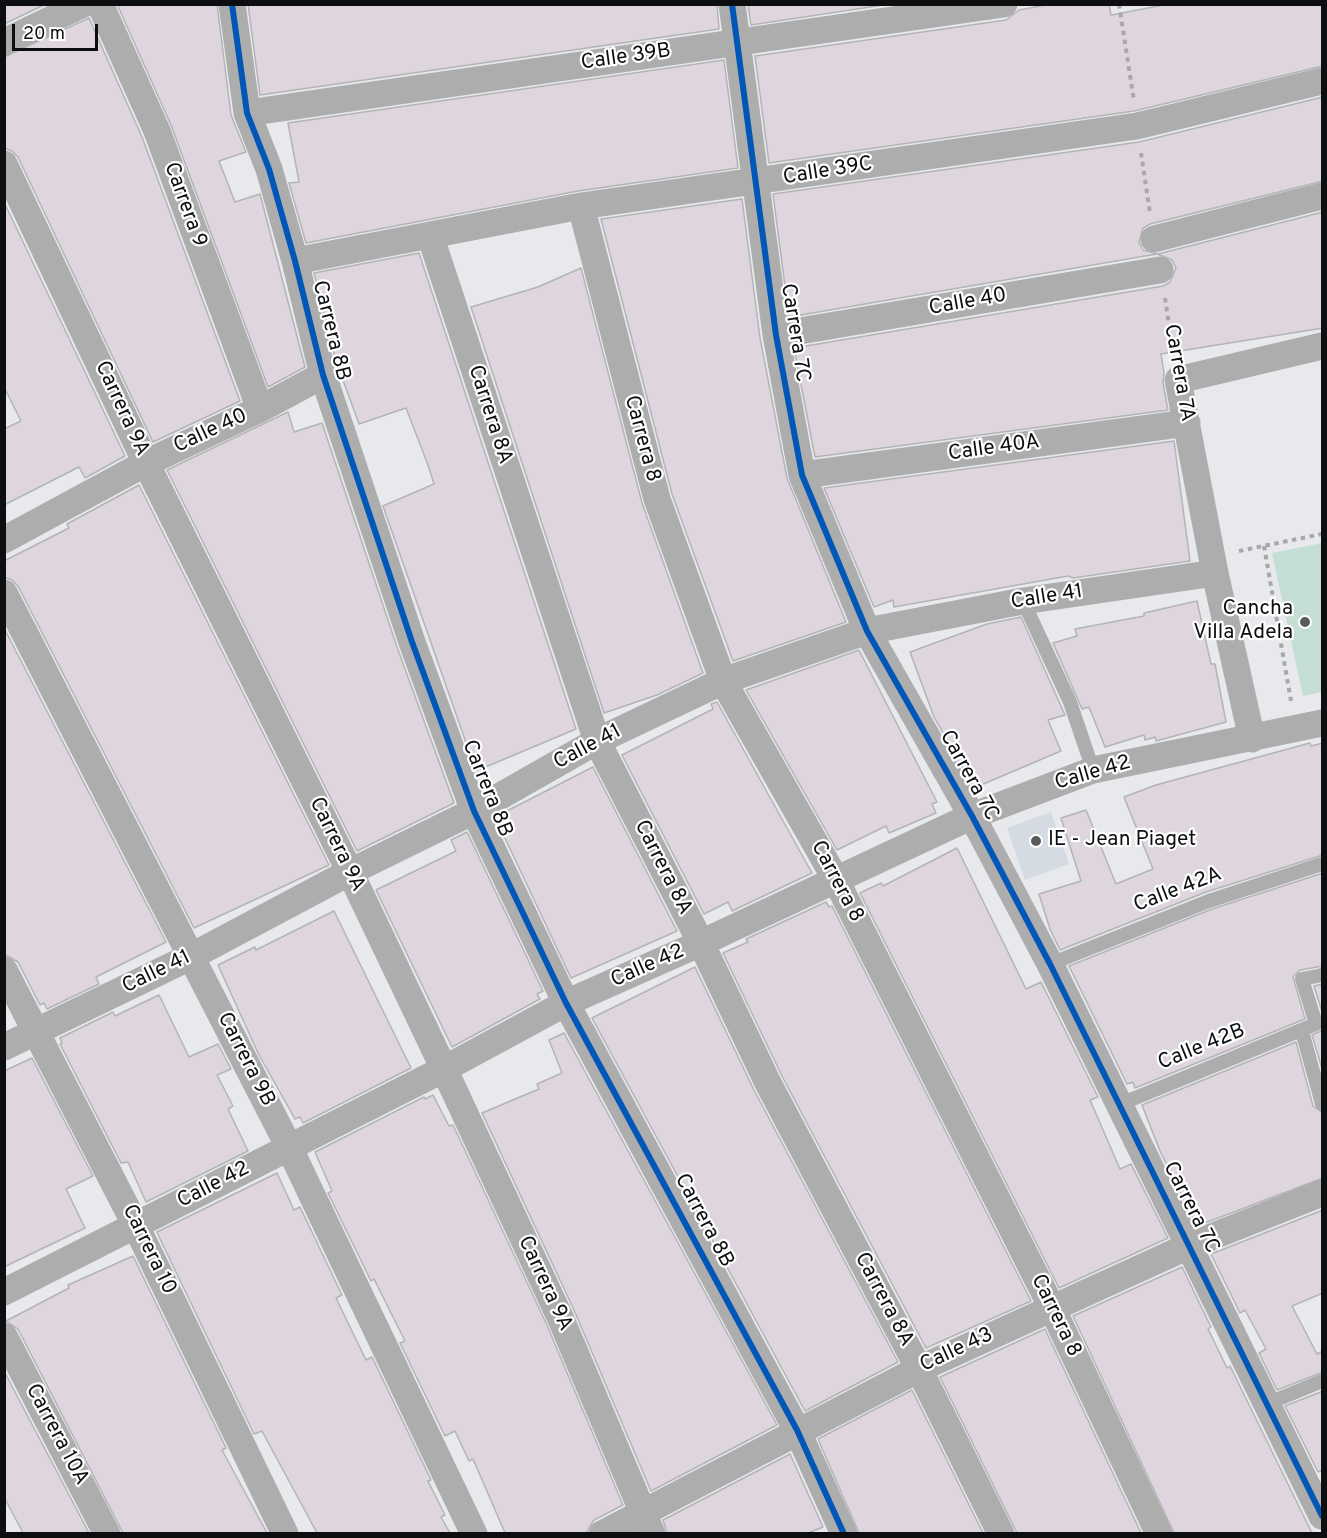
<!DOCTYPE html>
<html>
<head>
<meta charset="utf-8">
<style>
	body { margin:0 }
	#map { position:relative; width:1327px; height:1538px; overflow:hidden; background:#e7e9ec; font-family:Overpass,sans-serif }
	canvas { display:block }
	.frame { position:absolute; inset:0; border:6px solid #0d0e10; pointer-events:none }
	.scale { position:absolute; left:12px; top:24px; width:86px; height:27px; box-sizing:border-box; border:3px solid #0d0e10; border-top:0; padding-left:8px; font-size:18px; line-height:21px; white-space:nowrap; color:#0d0e10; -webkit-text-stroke:4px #fff; paint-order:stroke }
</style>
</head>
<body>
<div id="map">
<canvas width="1327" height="1538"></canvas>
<div class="frame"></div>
<div class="scale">20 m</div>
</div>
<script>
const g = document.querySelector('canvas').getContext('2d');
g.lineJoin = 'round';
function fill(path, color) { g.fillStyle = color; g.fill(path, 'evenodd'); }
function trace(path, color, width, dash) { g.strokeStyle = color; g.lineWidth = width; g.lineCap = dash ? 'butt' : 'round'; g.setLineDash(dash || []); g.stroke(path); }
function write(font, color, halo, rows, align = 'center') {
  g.font = font + ' Overpass,sans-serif'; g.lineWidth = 4.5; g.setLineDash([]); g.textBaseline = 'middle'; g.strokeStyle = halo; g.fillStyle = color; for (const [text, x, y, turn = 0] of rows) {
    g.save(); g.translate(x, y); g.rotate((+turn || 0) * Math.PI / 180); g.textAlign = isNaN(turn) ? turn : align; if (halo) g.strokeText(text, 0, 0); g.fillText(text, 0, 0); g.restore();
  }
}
fill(new Path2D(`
	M1051 812 1069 864 1025 880 1007 828Z`), '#d5dbe2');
fill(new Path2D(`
	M1322 543V692L1303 696 1272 553Z`), '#c5ded3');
const building = new Path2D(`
	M4 4H46L4 24Z
	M117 4H217L231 115 246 152 219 161 235 202 260 194 305 367 268 387 171 125Z
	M248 4H717L719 29 260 95Z
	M748 4H890L751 25Z
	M1051 4H1109L1111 15 1169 4H1323V66L1134 111 769 163 755 56 1006 20 1019 10Z
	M89 18 142 137 240 401 153 442 18 157 12 151 4 148V57Z
	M724 60 738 168 578 191 306 243 289 183 299 182 288 123Z
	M1323 97V181L1150 224 1143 228 1139 242 1143 250 1158 254 1323 212V328L1161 354 1164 373 1163 383 1168 410 815 457 794 348 1163 286 1170 282 1176 268 1172 260 1157 254 789 317 773 194 1139 142Z
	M742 199 760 338 787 478 846 622 733 661 672 494 601 219Z
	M4 202 125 456 85 478 79 467 4 505V429L21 421 4 387Z
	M419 253 576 729 476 771 383 506 434 484 428 465 406 408 359 424 336 361 314 273Z
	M581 268 642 503 703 673 657 695 604 713 471 307 538 287Z
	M288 412 294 432 322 423 397 647 454 803 357 851 167 470Z
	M1174 441 1190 561 1073 578 1068 576 894 607 893 600 874 607 824 488Z
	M139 485 329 865 194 928 18 586 12 580 4 577V561L69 528 67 524Z
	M1197 601 1211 664H1215L1226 722 1156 741 1155 737 1145 740 1144 735 1105 747 1089 707 1082 709 1053 643 1077 636 1075 629 1144 616V613Z
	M1021 617 1065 715 1048 720 1061 751 974 788 934 717 910 652 987 624Z
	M4 628 166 942 96 977 99 984 47 1009 44 1003 40 1005 18 962 4 954Z
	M859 650 937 802 932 804 936 813 889 833 886 826 837 850 746 690Z
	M717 702 812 873 732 911 728 902 704 914 622 755 713 709 711 704Z
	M1310 743 1311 746 1323 743V855L1206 892 1060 950 1050 929 1039 894 1081 881 1061 818 1086 810 1116 884 1153 869 1124 797 1156 785Z
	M593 767 677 931 571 978 495 817Z
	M467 832 543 991 537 994 540 999 452 1047 376 890 456 851 451 840Z
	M957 848 1026 989 1041 982 1098 1097 1090 1100 1120 1169 1131 1164 1168 1238 1059 1288 860 893 881 883 883 886Z
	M1323 873V966L1300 970 1293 977 1305 1019 1135 1088 1133 1082 1127 1084 1069 966 1212 909Z
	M826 902 829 907 832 906 1031 1301 926 1348 782 1076 723 953 748 942 746 939Z
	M334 911 411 1068 303 1123 300 1117 295 1119 259 1055 218 965 255 947 256 950Z
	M695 967 754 1090 898 1362 805 1411 592 1018Z
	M1323 984V1015L1314 986Z
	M159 995 189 1057 218 1044 231 1069 217 1075 233 1106 228 1109 248 1151 146 1202 128 1162 121 1163 60 1044 62 1043 60 1038 113 1012 115 1016Z
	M1323 1030V1072L1312 1035Z
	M564 1033 777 1425 651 1491 574 1310 482 1113 539 1089 537 1084 562 1073 549 1040Z
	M1296 1042 1313 1106 1323 1113V1178L1197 1226 1160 1151 1142 1105Z
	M32 1058 93 1176 66 1189 85 1228 4 1267V1071Z
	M433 1095 449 1126 453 1125 546 1323 623 1505 594 1520 586 1533H505L473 1459 469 1461 455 1431 445 1436 400 1343 405 1341 374 1279 371 1281 328 1193 332 1191 315 1152 424 1097 425 1099Z
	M277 1173 294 1210 300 1207 342 1295 336 1298 366 1360 372 1357 431 1480 428 1481 445 1515 441 1517 450 1533H317L262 1431 254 1434 162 1243 157 1232Z
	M1323 1210V1293L1292 1306 1317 1354 1323 1351V1372L1277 1390 1259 1353 1266 1349 1245 1310 1240 1313 1211 1254Z
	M133 1256 226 1448 222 1450 267 1533H123L18 1329 6 1321 69 1288 68 1285Z
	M1182 1267 1211 1327 1208 1329 1227 1368 1230 1366 1312 1533H1174L1073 1316Z
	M1045 1329 1141 1533H1017L940 1377Z
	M4 1371 89 1533H23L4 1497Z
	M912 1390 983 1533H859L818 1439Z
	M1323 1391V1470L1318 1472 1285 1406Z
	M790 1454 823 1527 808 1533H667L663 1520Z`);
fill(building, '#ded5df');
trace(building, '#b3b4b6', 1.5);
trace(new Path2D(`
	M1119 4 1134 101
	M1141 153 1150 213
	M1165 298 1173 352
	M1264 546 1291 701
	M1239 551 1322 534`), '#a8a8a9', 4, [4.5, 4.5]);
trace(new Path2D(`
	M1023 601 1070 702 1093 770
	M1050 964 1209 901 1322 864
	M1302 1031 1322 1104
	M1118 1105 1316 1024 1302 979 1322 975
	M1269 1403 1322 1381`), '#adadad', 14);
trace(new Path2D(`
	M100 4 157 131 260 409
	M232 4 247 113 269 169 295 261 323 375 412 642 474 811 566 1003 797 1430 844 1534
	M732 4 776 335 802 475 867 631 972 816 1050 964 1322 1516
	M4 42 83 4
	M247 113 1004 4
	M4 164 146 463 350 872 444 1069 560 1317 652 1534
	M581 206 657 499 723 681 835 878 1052 1308 1159 1534
	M430 235 597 741 701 943 768 1083 919 1369 1001 1534
	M1154 239 1322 196
	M295 261 581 206 1137 126 1322 81
	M776 335 1160 270
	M802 475 1187 423
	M4 540 146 463 260 409 323 375
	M4 593 289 1147 474 1534
	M1252 739 1215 573 1178 380 1322 346
	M4 970 136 1226 285 1534
	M4 1047 192 956 350 872 474 811 597 741 723 681 867 631 1023 601 1215 573
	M4 1292 444 1069 566 1003 701 943 972 816 1093 770 1322 723
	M4 1336 107 1534
	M602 1534 919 1369 1191 1245 1322 1193`), '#adadad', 27);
trace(new Path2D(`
	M232 4 247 113 269 169 295 261 323 375 412 642 474 811 566 1003 797 1430 844 1534
	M732 4 776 335 802 475 867 631 972 816 1050 964 1322 1516`), '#0057b8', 6);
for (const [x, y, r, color] of [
	[1305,622,6,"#595b5d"],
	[1036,841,6,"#595b5d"]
]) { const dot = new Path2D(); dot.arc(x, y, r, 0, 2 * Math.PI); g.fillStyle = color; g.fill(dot); trace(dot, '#fff', 2); }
write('21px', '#0d0e10', '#fff', [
	["Calle 39B",626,58,-8],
	["Calle 39C",828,172,-9],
	["Carrera 9",184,205,70],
	["Calle 40",968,303,-10],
	["Carrera 8B",330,331,76],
	["Carrera 7C",794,333,81],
	["Carrera 7A",1178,373,80],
	["Carrera 9A",121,409,65],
	["Carrera 8A",489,415,72],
	["Calle 40",211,432,-25],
	["Carrera 8",641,439,75],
	["Calle 40A",994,449,-8],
	["Calle 41",1047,598,-9],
	["Calle 41",588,748,-28],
	["Calle 42",1093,774,-16],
	["Carrera 7C",968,776,61],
	["Carrera 8B",486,789,68],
	["Carrera 9A",336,845,64],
	["Carrera 8A",662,868,63],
	["Carrera 8",836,882,62],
	["Calle 42A",1178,891,-21],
	["Calle 42",648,967,-24],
	["Calle 41",157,973,-26],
	["Calle 42B",1202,1048,-22],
	["Carrera 9B",245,1060,63],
	["Calle 42",214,1186,-27],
	["Carrera 7C",1190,1208,63],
	["Carrera 8B",703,1221,62],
	["Carrera 10",148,1250,64],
	["Carrera 9A",544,1284,65],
	["Carrera 8A",883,1300,62],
	["Carrera 8",1055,1316,64],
	["Calle 43",957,1351,-25],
	["Carrera 10A",56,1435,62]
]);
write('21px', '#0d0e10', '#fff', [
	["Cancha",1293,610],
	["Villa Adela",1293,634],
	["IE - Jean Piaget",1048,841,"left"]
], 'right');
</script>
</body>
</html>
